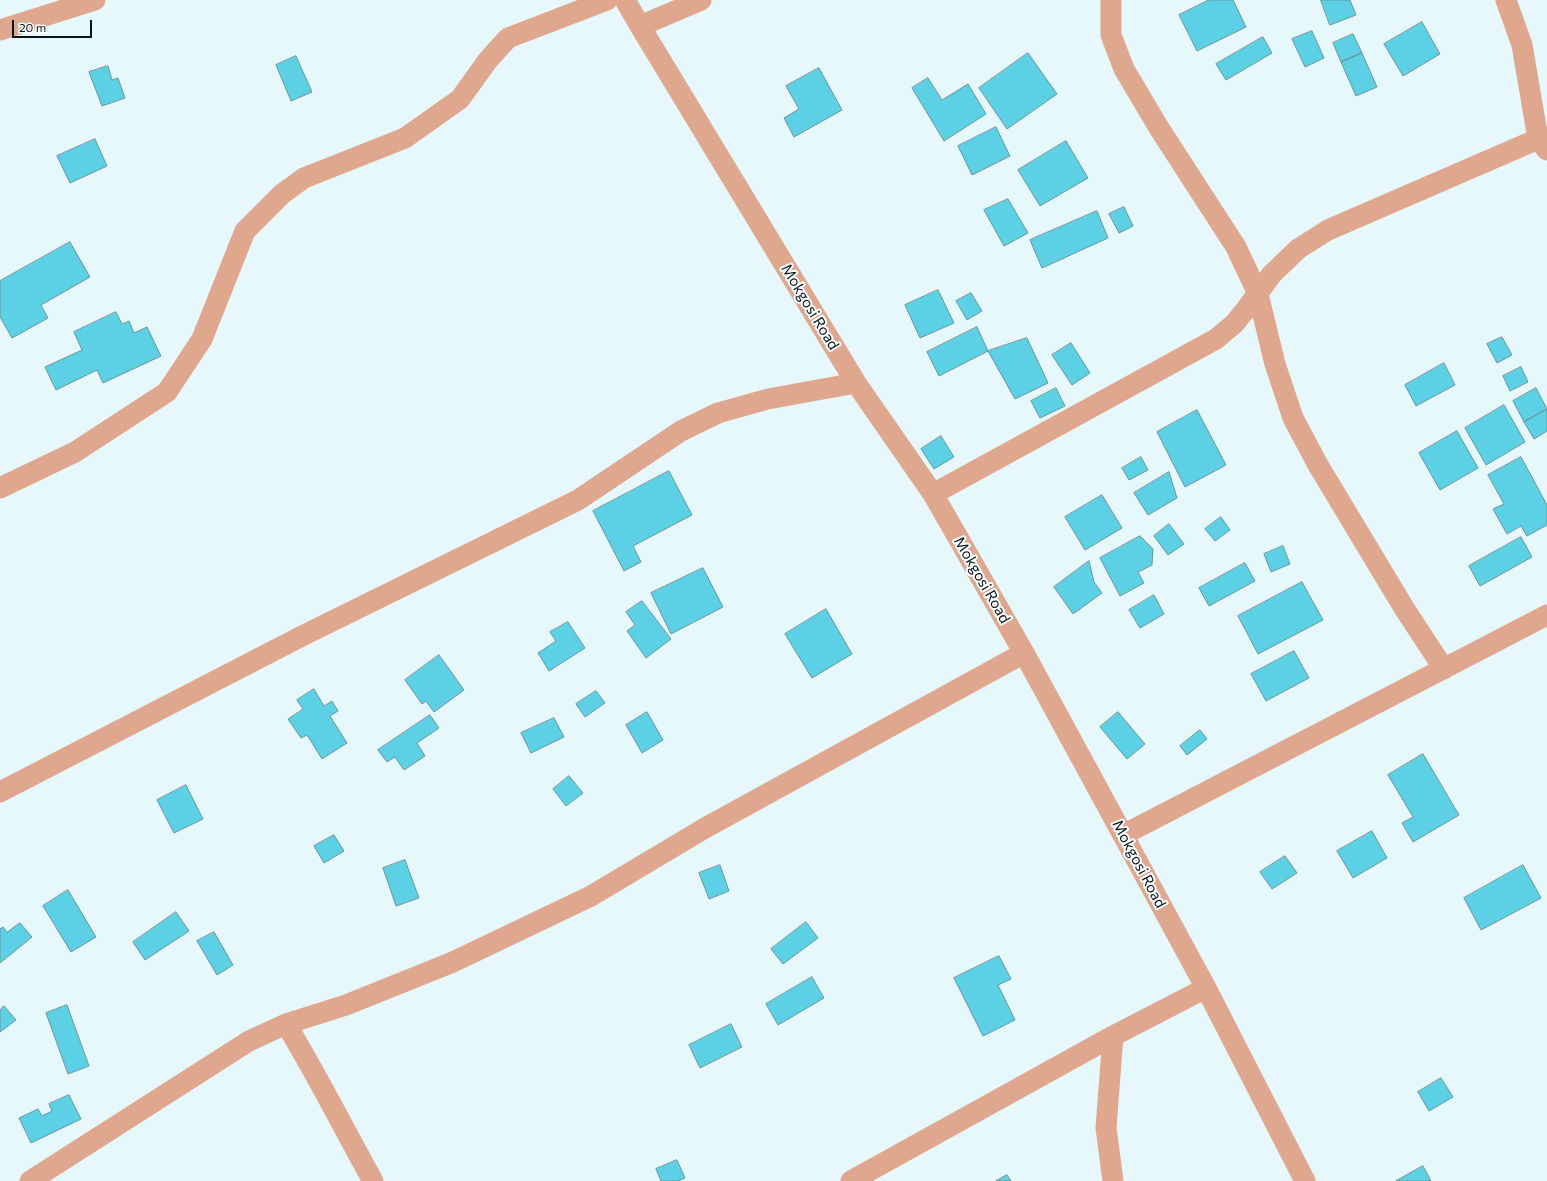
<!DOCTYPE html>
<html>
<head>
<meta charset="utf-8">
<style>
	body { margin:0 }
	#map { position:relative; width:1547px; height:1181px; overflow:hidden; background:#e6f8fc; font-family:Commissioner,sans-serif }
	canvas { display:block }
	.scale { position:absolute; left:12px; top:20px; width:80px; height:18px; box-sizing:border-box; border:2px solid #041518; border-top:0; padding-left:5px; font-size:12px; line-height:14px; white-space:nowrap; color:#041518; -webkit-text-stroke:3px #fff; paint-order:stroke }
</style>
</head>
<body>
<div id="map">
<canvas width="1547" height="1181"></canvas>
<div class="scale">20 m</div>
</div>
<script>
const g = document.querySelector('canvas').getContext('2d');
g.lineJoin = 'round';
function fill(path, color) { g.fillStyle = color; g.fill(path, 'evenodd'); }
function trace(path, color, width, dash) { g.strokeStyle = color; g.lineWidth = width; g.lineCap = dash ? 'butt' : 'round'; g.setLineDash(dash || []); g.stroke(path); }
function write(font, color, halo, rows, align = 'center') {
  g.font = font + ' Commissioner,sans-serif'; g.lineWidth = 4; g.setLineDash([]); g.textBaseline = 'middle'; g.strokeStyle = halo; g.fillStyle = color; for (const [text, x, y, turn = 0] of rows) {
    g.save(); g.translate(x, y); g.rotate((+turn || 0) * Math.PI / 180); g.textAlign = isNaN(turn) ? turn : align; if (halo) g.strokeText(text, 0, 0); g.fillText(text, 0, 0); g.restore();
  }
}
const building = new Path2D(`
	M1209 0H1233L1246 27 1197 51 1179 15Z
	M1321 0H1350L1356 15 1330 25Z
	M1422 22 1440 54 1403 76 1384 44Z
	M1312 31 1324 58 1305 67 1292 39Z
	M1353 34 1362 53 1341 62 1333 43Z
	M1263 37 1272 53 1226 80 1216 64Z
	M1028 53 1057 94 1007 129 979 88Z
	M1362 53 1377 87 1356 96 1341 62Z
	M296 56 312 92 291 101 276 65Z
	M108 66 112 80 118 78 125 98 102 106 89 72Z
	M819 68 842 110 794 137 784 118 799 109 786 86Z
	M928 78 942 100 968 84 986 114 944 141 912 88Z
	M996 127 1010 156 972 175 958 146Z
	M95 139 107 166 70 183 57 156Z
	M1066 141 1088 178 1040 206 1018 170Z
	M1008 199 1028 233 1004 246 984 210Z
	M1124 207 1133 226 1119 233 1109 214Z
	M1097 211 1108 238 1042 268 1030 240Z
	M70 242 90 277 41 305 48 318 12 338 0 317V281Z
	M938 290 954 323 920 338 905 305Z
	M971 293 982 311 967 320 956 301Z
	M116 312 122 324 129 321 134 333 147 327 161 356 103 383 97 370 56 390 45 367 82 350 74 332Z
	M977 327 988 351 939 376 927 352Z
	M1502 337 1512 355 1497 363 1487 344Z
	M1027 338 1048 383 1015 399 988 351Z
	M1071 343 1090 373 1072 385 1052 355Z
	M1444 363 1455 385 1416 406 1405 385Z
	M1521 367 1528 382 1510 391 1503 376Z
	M1056 388 1065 406 1040 418 1031 401Z
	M1536 388 1547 409 1524 422 1513 401Z
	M1504 405 1525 442 1486 465 1465 428Z
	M1547 409V431L1534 439 1524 422Z
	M1197 410 1226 465 1185 487 1157 432Z
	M1457 431 1478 468 1440 490 1419 453Z
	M941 436 954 457 934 469 921 449Z
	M1141 457 1148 470 1129 480 1122 468Z
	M1521 457 1547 505V525L1527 536 1521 526 1507 534 1493 509 1504 504 1488 475Z
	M669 471 692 515 633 546 641 562 624 571 593 511Z
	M1169 472 1177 498 1148 515 1134 493Z
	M1102 495 1122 528 1085 550 1065 517Z
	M1221 517 1230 530 1215 541 1205 529Z
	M1169 524 1184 544 1168 555 1154 536Z
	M1140 536 1153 549 1152 565 1138 572 1144 583 1120 596 1100 558Z
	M1521 537 1532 557 1480 586 1469 566Z
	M1283 546 1290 564 1271 572 1264 554Z
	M1089 561 1094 582 1102 593 1073 614 1054 587Z
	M1245 563 1255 581 1209 606 1199 588Z
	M703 568 723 607 671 634 651 593Z
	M1302 582 1323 620 1258 654 1238 616Z
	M1154 595 1164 614 1140 628 1129 610Z
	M642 601 671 639 646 658 627 631 635 625 626 612Z
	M826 609 852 654 812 678 785 634Z
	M568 622 585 648 549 671 538 653 556 641 550 632Z
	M1294 651 1309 678 1266 701 1251 674Z
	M439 655 464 690 434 712 426 701 422 704 405 680Z
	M314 689 324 706 332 701 338 711 330 716 347 743 322 759 307 735 301 738 288 719 303 709 297 700Z
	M596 691 605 703 585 717 576 704Z
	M647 712 663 740 642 753 626 725Z
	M1118 712 1145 744 1127 759 1100 727Z
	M430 715 439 728 417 743 425 756 404 770 395 757 387 762 378 750Z
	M554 718 564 737 531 753 521 733Z
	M1200 730 1207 739 1187 755 1180 746Z
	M1423 754 1459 815 1413 842 1402 823 1413 817 1388 775Z
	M569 776 583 793 566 806 553 789Z
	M186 785 203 819 174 833 157 800Z
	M1372 831 1387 858 1353 878 1337 851Z
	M334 835 344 851 324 863 314 846Z
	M1285 856 1297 873 1272 889 1260 872Z
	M405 860 419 898 396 906 383 868Z
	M720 865 729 891 709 899 699 873Z
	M1523 865 1541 898 1481 930 1464 898Z
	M68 890 96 937 71 952 43 906Z
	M176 912 189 931 145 960 133 942Z
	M806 922 818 938 783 964 771 949Z
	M20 923 32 937 0 963V929L3 927 7 932Z
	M214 932 233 965 217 975 197 941Z
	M999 956 1011 979 998 985 1015 1020 983 1036 954 978Z
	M812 977 824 998 778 1025 766 1004Z
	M67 1005 89 1066 68 1074 46 1013Z
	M4 1006 16 1020 0 1032V1010Z
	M731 1024 742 1047 700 1068 689 1045Z
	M1441 1078 1453 1097 1429 1111 1418 1092Z
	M69 1095 81 1119 31 1143 19 1118 38 1109 42 1116 52 1111 49 1104Z
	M677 1160 685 1178 678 1181H661L656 1169Z
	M1423 1166 1431 1181H1396Z
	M1007 1175 1011 1181H996Z`);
fill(building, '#5cd1e5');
trace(building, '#69959e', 1);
trace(new Path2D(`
	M625 0 640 26 856 383 933 494 1024 653 1123 835 1206 988 1305 1181
	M1111 0V35L1124 69 1159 128 1236 247 1258 294 1275 364 1293 418 1318 465 1404 608 1444 669
	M1506 0 1522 45 1538 139 1547 150
	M640 26 701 0
	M0 30 95 0
	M0 488 75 452 167 392 202 339 245 231 282 194 304 178 405 138 460 99 488 60 508 38 607 0
	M933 494 1216 339 1234 324 1247 308 1272 274 1298 249 1328 230 1538 139 1547 137
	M0 792 304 635 578 500 681 431 718 413 768 399 856 383
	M1123 835 1547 615
	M286 1024 346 1005 453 962 591 896 705 828 1024 653
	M30 1181 249 1041 286 1024C317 1075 344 1129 373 1181
	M851 1181 1113 1036 1206 988
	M1113 1181 1106 1128 1113 1036`), '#dfa78d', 21);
write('15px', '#041518', '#fff', [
	["Mokgosi Road",810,307,59],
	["Mokgosi Road",982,580,60],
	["Mokgosi Road",1139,864,62]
]);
</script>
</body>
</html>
